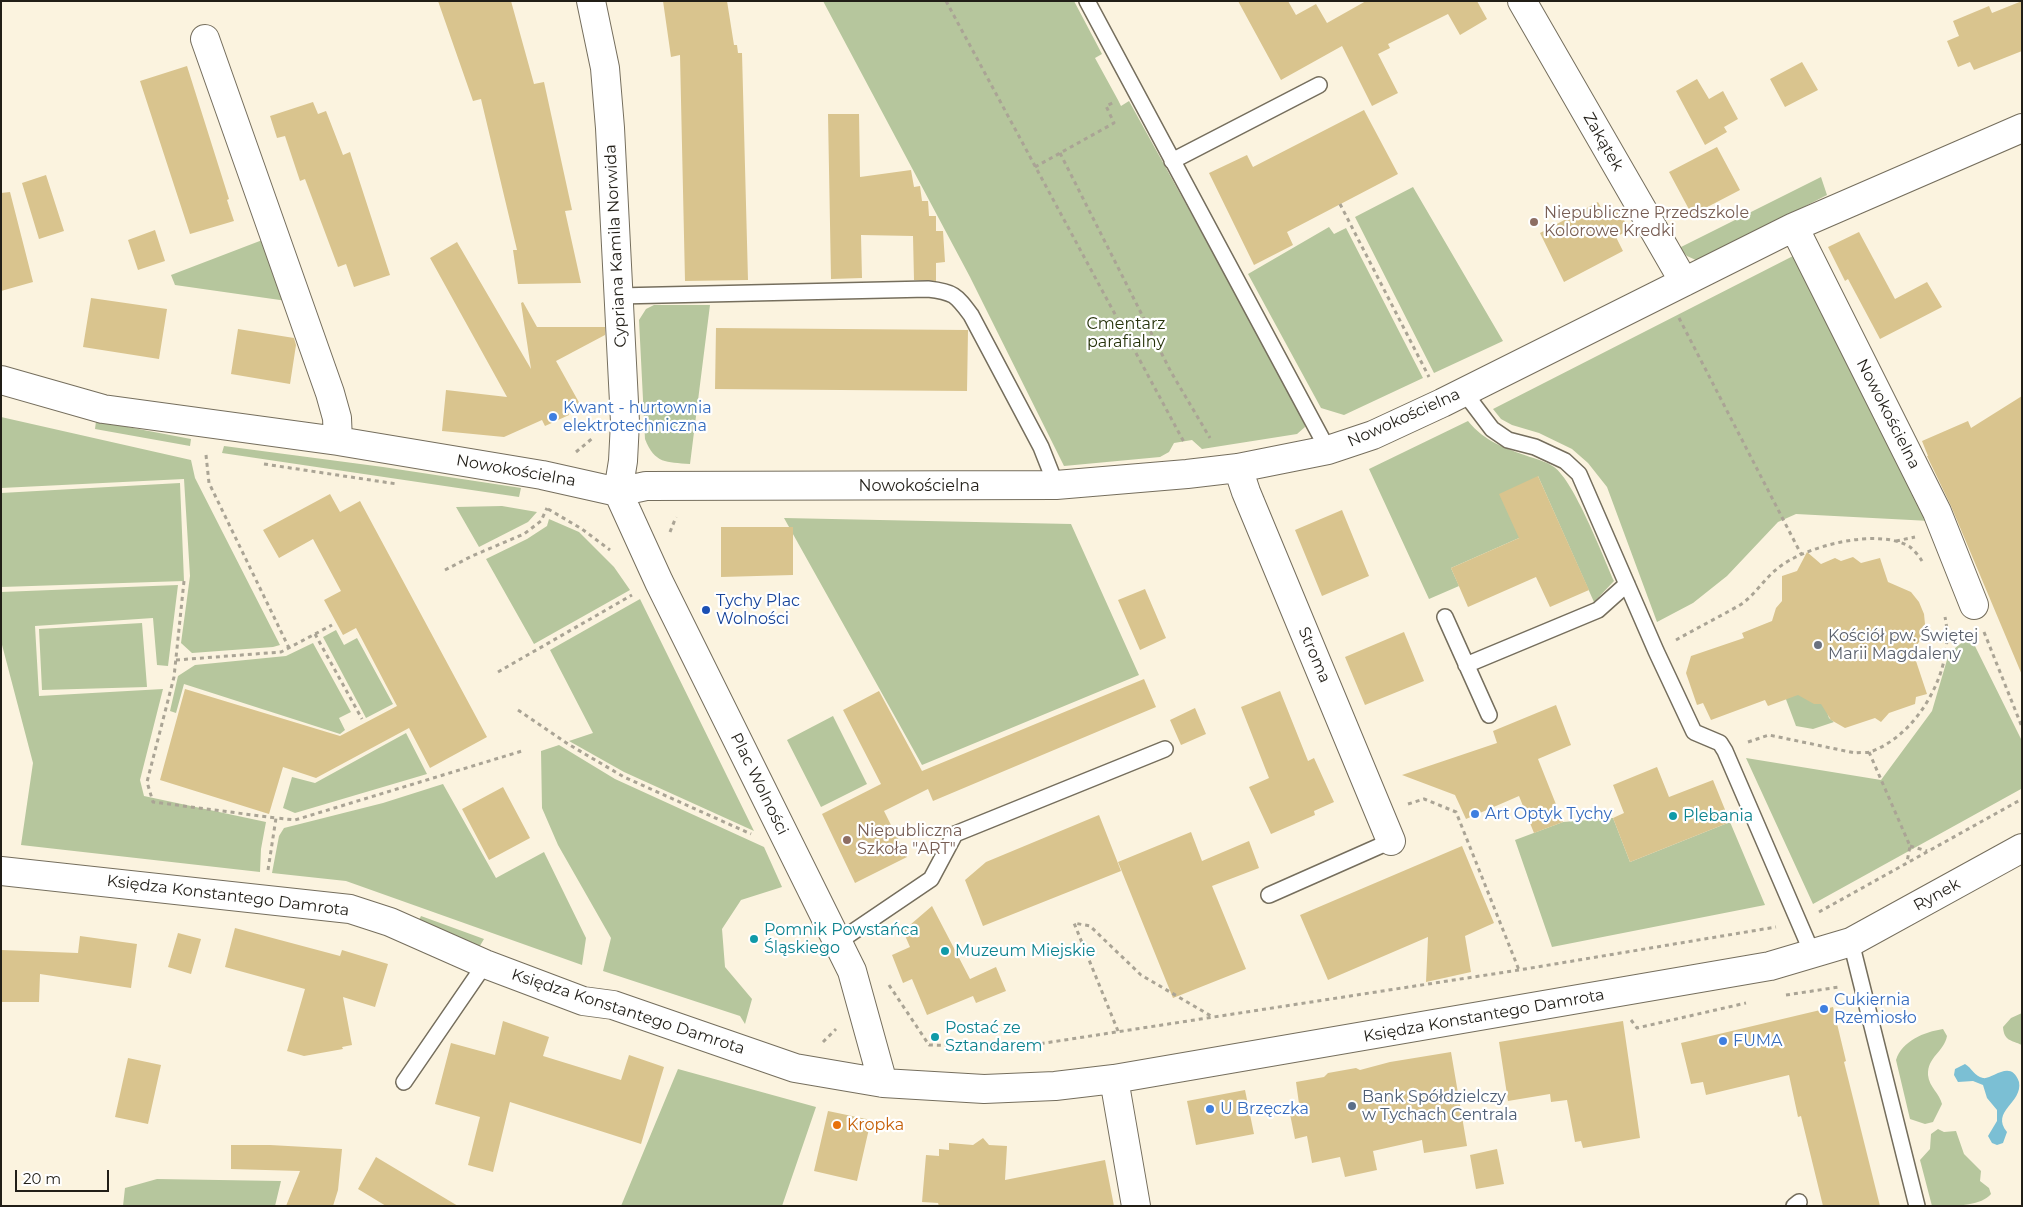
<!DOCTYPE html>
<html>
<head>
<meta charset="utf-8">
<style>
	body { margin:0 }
	#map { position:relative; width:2023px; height:1207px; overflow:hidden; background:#fbf3df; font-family:Montserrat,sans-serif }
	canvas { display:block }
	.frame { position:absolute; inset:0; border:2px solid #211e17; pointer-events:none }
	.scale { position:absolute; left:15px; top:1170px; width:94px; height:22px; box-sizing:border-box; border:2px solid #211e17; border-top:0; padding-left:6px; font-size:15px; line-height:18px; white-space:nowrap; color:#211e17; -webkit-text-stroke:4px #fff; paint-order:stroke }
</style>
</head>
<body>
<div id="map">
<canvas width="2023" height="1207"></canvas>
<div class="frame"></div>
<div class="scale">20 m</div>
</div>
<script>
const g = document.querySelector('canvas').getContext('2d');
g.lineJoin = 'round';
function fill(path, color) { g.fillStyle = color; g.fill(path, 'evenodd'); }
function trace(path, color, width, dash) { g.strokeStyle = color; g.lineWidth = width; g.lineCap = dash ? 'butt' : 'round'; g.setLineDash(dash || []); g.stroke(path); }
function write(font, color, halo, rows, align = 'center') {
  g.font = font + ' Montserrat,sans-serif'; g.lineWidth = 4.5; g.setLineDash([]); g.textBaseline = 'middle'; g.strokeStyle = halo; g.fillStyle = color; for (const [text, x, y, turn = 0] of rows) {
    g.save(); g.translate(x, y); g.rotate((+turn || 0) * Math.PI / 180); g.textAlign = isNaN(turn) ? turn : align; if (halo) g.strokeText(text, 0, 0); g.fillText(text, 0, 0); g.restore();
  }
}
fill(new Path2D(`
	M823 1H1074L1102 54 1095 58 1118 100 1121 106 1129 101 1304 418 1305 427 1297 434 1202 449 1192 440 1174 443 1169 452 1160 457 1064 466 970 277Z
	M1821 177 1827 195 1698 261 1687 256 1679 248Z
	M1413 187 1503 341 1434 373 1355 217Z
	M1329 227 1334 234 1346 228 1423 378 1344 415 1321 408 1248 274Z
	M265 239 287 301 175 285 171 275Z
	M1795 255 1930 521 1796 514 1778 522 1727 576 1693 603 1657 622 1607 487 1588 463 1572 449 1539 433 1512 425 1501 419 1493 409Z
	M654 305H710L690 464C666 462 655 464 645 439L639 320 646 309Z
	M1 417 191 460 195 478 280 645 273 647 192 653 181 643 190 576 184 479 1 488Z
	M96 421 191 439 190 446 95 429Z
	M1468 421C1485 442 1505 448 1530 457 1537 459 1547 462 1554 467 1574 481 1603 556 1614 581L1594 602 1538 476 1519 538 1451 568 1459 586 1429 599 1369 469Z
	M224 446 383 467 521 488 519 497 222 453Z
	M180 483 184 581 1 587V493Z
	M502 506 537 512 528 522 479 547 456 507Z
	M784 518 1071 524 1139 675 922 765Z
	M549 519 579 532 614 567 630 590 534 644 486 559 527 539 547 526Z
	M178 585 168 666 157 665 153 618 35 626 39 696 163 689 140 780 144 796 266 822 261 849 260 872 21 845 33 763 1 641V592Z
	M640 599 754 831 624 772 569 741 593 733 550 650Z
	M142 623 147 687 42 690 39 629Z
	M336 630 344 645 357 638 393 704 366 718 323 637Z
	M1970 636 2022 741 2021 789 1813 904 1746 758 1881 780 1932 711 1949 653Z
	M313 643 351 712 339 718 345 730 340 734 184 684 176 713 170 711 178 676 195 665 286 656Z
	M1817 682 1829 718 1834 722 1813 729 1796 726 1784 694Z
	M833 716 867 784 821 807 787 740Z
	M406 733 427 774 295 813 283 808 292 777 315 783Z
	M559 745 615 779 764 847 782 887 741 900 722 929 725 967 752 999 745 1024 740 1016 603 971 611 938 558 845 542 808 541 751Z
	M443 784 496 878 544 852 586 938 582 965 346 881 272 873 279 836 284 828 383 803Z
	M1613 818 1630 862 1730 822 1765 905 1552 947 1515 840 1563 822Z
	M421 916 484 939 478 949 419 920Z
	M2022 1013V1045C2011 1040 2004 1041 2003 1027L2011 1018Z
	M1943 1029 1947 1036C1944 1052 1927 1057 1928 1075 1929 1087 1940 1094 1942 1104L1933 1122 1925 1124 1910 1119 1896 1060C1902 1041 1924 1032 1943 1029Z
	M678 1069 816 1107 782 1206H621Z
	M1938 1129 1944 1132 1956 1131 1964 1154 1981 1171 1980 1181 1989 1188 1991 1194C1980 1207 1951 1206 1932 1206L1920 1160 1930 1149 1931 1134Z
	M157 1179 281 1181 275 1206H123L125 1188Z`), '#b6c69d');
fill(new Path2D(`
	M1965 1064C1972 1068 1974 1076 1983 1078 1992 1080 2011 1058 2019 1082 2023 1103 1990 1111 2007 1132L2003 1143 1997 1145 1992 1143 1988 1136 1997 1121V1110L1987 1098 1983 1085 1973 1081 1958 1082 1954 1075 1955 1069Z`), '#7bbfd4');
fill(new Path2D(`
	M438 1H511L534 84 544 82 572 210 565 211 581 283 518 284 513 250H517L481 99 473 101Z
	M663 1H727L734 45H737L738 53H742L748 280 685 281 680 55 671 57Z
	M1238 1H1288L1296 15 1316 4 1327 23 1366 1H1477L1487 19 1460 35 1448 14 1388 44 1390 48 1378 54 1398 93 1372 106 1342 46 1281 80Z
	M2022 1V51L1974 70 1970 62 1958 67 1947 41 1959 36 1953 21 1989 6 1992 13Z
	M1802 62 1818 90 1785 107 1770 79Z
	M187 66 229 199 227 200 234 221 190 234 140 81Z
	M1697 79 1709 99 1723 91 1738 119 1724 127 1727 132 1705 145 1676 91Z
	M313 102 318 114 326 111 343 155 350 152 390 275 354 287 346 264 338 267 305 179 300 181 285 136 277 138 270 116Z
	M1364 110 1398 174 1287 232 1293 245 1254 265 1209 173 1247 155 1253 167Z
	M828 114H859L860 177 911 170 914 187 920 186 922 201H928L929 216H936V231H943L945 262 936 263V281L914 280 913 236 861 235 862 278 831 279Z
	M1717 147 1740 190 1692 215 1669 172Z
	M46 175 64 231 39 239 22 183Z
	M10 192 33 282 1 291V193Z
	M1598 202 1605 215 1618 208 1629 230 1616 237 1623 251 1564 282 1540 233Z
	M155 230 165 261 138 270 128 240Z
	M1859 232 1895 299 1927 282 1942 307 1880 339 1848 279 1845 281 1828 247Z
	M457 242 531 369 521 303 523 302 537 327H605V335L556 361 581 406 567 411 569 415 545 426 542 420 504 437 442 431 446 390 507 397 430 258Z
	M91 298 167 309 159 359 83 347Z
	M716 328 968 330 967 391 715 389Z
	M238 329 294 338 296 345 290 384 231 374Z
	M2022 396V675L1951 506 1927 456H1928L1922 441 1968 421 1971 428Z
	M1538 476 1589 590 1550 607 1536 577 1468 607 1451 568 1519 538 1499 494Z
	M330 494 340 512 360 501 487 737 430 768 409 728 316 778 283 767 269 814 160 780 185 689 340 736 397 706 356 628 343 635 324 600 341 591 313 539 279 558 263 530Z
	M1342 510 1369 576 1322 596 1295 530Z
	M721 527H793V575L721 577Z
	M1807 552 1821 564 1835 558 1841 561 1853 557 1861 563 1880 558 1888 582 1911 592 1919 602 1924 614 1925 624 1923 635 1913 652 1927 694 1916 697 1915 704 1889 713 1881 722 1875 718 1845 728 1831 720 1821 704H1814L1798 695 1768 706 1765 700 1711 720 1703 703 1697 705 1686 673 1691 656 1744 638 1742 633 1772 621 1776 608 1782 601V576L1797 571Z
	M1145 589 1166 638 1140 650 1118 600Z
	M1404 632 1424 681 1365 705 1345 657Z
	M1144 679 1156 707 933 801 928 789 884 811 907 857 855 883 822 814 881 784 843 710 879 691 922 771Z
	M1280 691 1308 761 1314 758 1334 802 1314 811 1315 815 1271 834 1249 787 1269 778 1241 707Z
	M1556 705 1571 745 1538 759 1563 822 1534 833 1519 796 1466 819 1455 795 1402 775 1497 743 1493 731Z
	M1195 708 1206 734 1181 745 1170 720Z
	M1657 767 1669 797 1713 780 1730 822 1630 862 1613 818 1624 813 1613 785Z
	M503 787 530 838 489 860 462 809Z
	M1099 815 1121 871 983 926 965 880 986 862Z
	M1191 832 1202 861 1249 841 1259 868 1212 886 1246 969 1173 998 1118 862Z
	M1462 846 1494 923 1465 936 1471 972 1426 982 1428 937 1328 980 1300 915Z
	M932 906 970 979 996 967 1006 991 976 1003 973 996 927 1015 912 979 903 983 892 955 910 947 903 931Z
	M235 928 340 956 342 950 388 964 375 1007 343 997 352 1045 342 1047 343 1049 304 1056 287 1051 305 989 225 967Z
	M178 933 201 939 191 974 168 967Z
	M80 936 137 944 131 988 40 974 39 1002H1V950L78 953Z
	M1833 1007 1846 1061 1844 1062 1880 1206H1823L1801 1116 1798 1117 1789 1075 1706 1095 1703 1082 1691 1084 1681 1043Z
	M503 1021 549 1037 543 1056 621 1080 629 1055 664 1067 641 1144 510 1102 493 1172 468 1165 480 1117 435 1104 451 1043 495 1055Z
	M1623 1021 1640 1138 1583 1148 1581 1141 1575 1142 1567 1100 1551 1102 1550 1094 1508 1101 1499 1042Z
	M1451 1052 1467 1146 1424 1153 1422 1140 1373 1151 1377 1170 1345 1177 1340 1157 1312 1163 1307 1136 1295 1139 1290 1114 1300 1111 1296 1082 1324 1077 1328 1073 1356 1068 1360 1070 1390 1062Z
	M128 1058 161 1065 148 1124 115 1117Z
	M1245 1090 1254 1134 1196 1145 1187 1101Z
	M828 1111 871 1120 857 1181 814 1171Z
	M983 1138 989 1145 1007 1146 1005 1180 1105 1160 1114 1206H939L938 1203 922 1202 926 1155 939 1156V1149L949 1150V1143L973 1145Z
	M231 1145H270L342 1149 338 1190 333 1206H286L300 1171 231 1169Z
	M1497 1149 1504 1184 1476 1189 1470 1155Z
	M376 1157 458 1206H386L358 1189Z`), '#d9c48e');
const lane = new Path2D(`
	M1087 1 1328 450
	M1172 161 1319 85
	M618 296 928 289C954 292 956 295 971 315L1041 447 1056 485
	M1464 392 1492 429 1508 440 1535 447 1565 461 1579 474 1656 651 1694 732 1720 743 1725 751 1813 955
	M1445 617 1489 715
	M1466 665 1598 610 1627 584
	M1269 895 1391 841
	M838 942 931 879 955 834 1165 749
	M1851 942 1917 1206
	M404 1082 485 964
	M1794 1206 1799 1202`);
const street = new Path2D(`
	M591 1 605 68 610 128 625 422 623 461 618 492
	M1522 1 1684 282
	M205 39 330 393 337 418 338 441
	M1794 227 1937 512 1974 605
	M1 380 103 409 338 441 542 475 618 492 646 486 1056 485 1187 474 1238 468 1328 450 1373 435 1442 403 1794 227 2022 128
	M1238 468 1246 492 1391 841
	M618 492 659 582 852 971 883 1083
	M1 871 350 909 390 922 485 964 583 1001 613 1005 795 1068 883 1083 984 1089 1055 1086 1114 1079 1770 966 1851 942 2022 848
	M1114 1079 1136 1206`);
trace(lane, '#756e5d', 18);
trace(street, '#756e5d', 30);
trace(new Path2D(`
	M946 1 1185 444
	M1060 153 1171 372 1210 438
	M1035 167 1114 123 1106 106 1115 102
	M1340 204 1429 377
	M1679 318 1801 554
	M576 452 594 437
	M206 455 209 483 289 648
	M264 464 397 484
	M548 509 582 529 610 550
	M670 532 676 517
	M1896 541 1915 537
	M445 570 472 556 524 534 541 521 547 508
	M184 581 174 677 147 782 153 802 276 818
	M1984 632 2022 727
	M315 634 362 719
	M1676 640C1697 628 1719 617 1740 605 1755 595 1764 579 1778 568 1805 546 1879 527 1910 547 1914 550 1919 556 1922 561
	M176 660 281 652 332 625
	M498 672 632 595
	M518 710 568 744 624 777 751 834
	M1748 742 1769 735 1855 753C1859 752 1866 753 1870 752 1919 735 1956 667 1945 617
	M1869 752 1910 846 1907 862
	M1408 804 1424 799 1456 812 1519 970
	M1910 846 1927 851
	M268 870 276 818 295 820 522 751
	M1819 912 2022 799
	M889 985 929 1045 1019 1047 1519 970 1776 927
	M1786 995 1839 987
	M1631 1020 1637 1028 1746 1003
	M1118 1031 1074 923 1090 926 1141 975 1211 1016
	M823 1042 836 1029`), '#aaa495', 3, [4, 4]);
trace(lane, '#fff', 15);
trace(street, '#fff', 28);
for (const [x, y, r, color] of [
	[1534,222,5,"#8d6e63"],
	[553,417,5,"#3f7fe0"],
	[706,610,5,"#1a4fb4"],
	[1818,645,5,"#6b7280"],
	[1475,814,5,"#3f7fe0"],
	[1673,816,5,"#0f9aa8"],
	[847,840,5,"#8d6e63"],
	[754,939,5,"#0f9aa8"],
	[945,951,5,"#0f9aa8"],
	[1824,1009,5,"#3f7fe0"],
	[935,1037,5,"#0f9aa8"],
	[1723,1041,5,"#3f7fe0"],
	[1352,1106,5,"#5c6f8a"],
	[1210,1109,5,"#3f7fe0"],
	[837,1125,5,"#e8710a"]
]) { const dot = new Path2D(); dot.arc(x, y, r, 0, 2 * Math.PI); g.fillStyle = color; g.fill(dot); trace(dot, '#fff', 2); }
write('16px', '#211e17', '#fff', [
	["Zakątek",1603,142,60],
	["Cypriana Kamila Norwida",616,246,-93],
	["Nowokościelna",1888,414,63],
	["Nowokościelna",1404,418,-24],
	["Nowokościelna",516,471,10],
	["Nowokościelna",919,486],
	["Stroma",1314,655,67],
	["Plac Wolności",759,784,64],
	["Rynek",1937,895,-29],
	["Księdza Konstantego Damrota",228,896,7],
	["Księdza Konstantego Damrota",628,1012,18],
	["Księdza Konstantego Damrota",1484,1016,-10]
]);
write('16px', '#785e54', '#fff', [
	["Niepubliczne Przedszkole",1544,213],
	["Kolorowe Kredki",1544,231],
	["Niepubliczna",857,831],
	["Szkoła \"ART\"",857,849]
], 'left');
write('16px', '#26330b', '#fff', [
	["Cmentarz",1126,324],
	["parafialny",1126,342]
]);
write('16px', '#366cbe', '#fff', [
	["Kwant - hurtownia",563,408],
	["elektrotechniczna",563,426],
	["Art Optyk Tychy",1485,814],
	["Cukiernia",1834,1000],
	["Rzemiosło",1834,1018],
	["FUMA",1733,1041],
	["U Brzęczka",1220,1109]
], 'left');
write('16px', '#164399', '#fff', [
	["Tychy Plac",716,601],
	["Wolności",716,619]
], 'left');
write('16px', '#5b616d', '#fff', [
	["Kościół pw. Świętej",1828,636],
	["Marii Magdaleny",1828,654]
], 'left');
write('16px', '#0d838f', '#fff', [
	["Plebania",1683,816],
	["Pomnik Powstańca",764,930],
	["Śląskiego",764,948],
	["Muzeum Miejskie",955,951],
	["Postać ze",945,1028],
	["Sztandarem",945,1046]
], 'left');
write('16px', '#4e5e75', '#fff', [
	["Bank Spółdzielczy",1362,1097],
	["w Tychach Centrala",1362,1115]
], 'left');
write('16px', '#c56008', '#fff', [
	["Kropka",847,1125]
], 'left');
</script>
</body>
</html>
